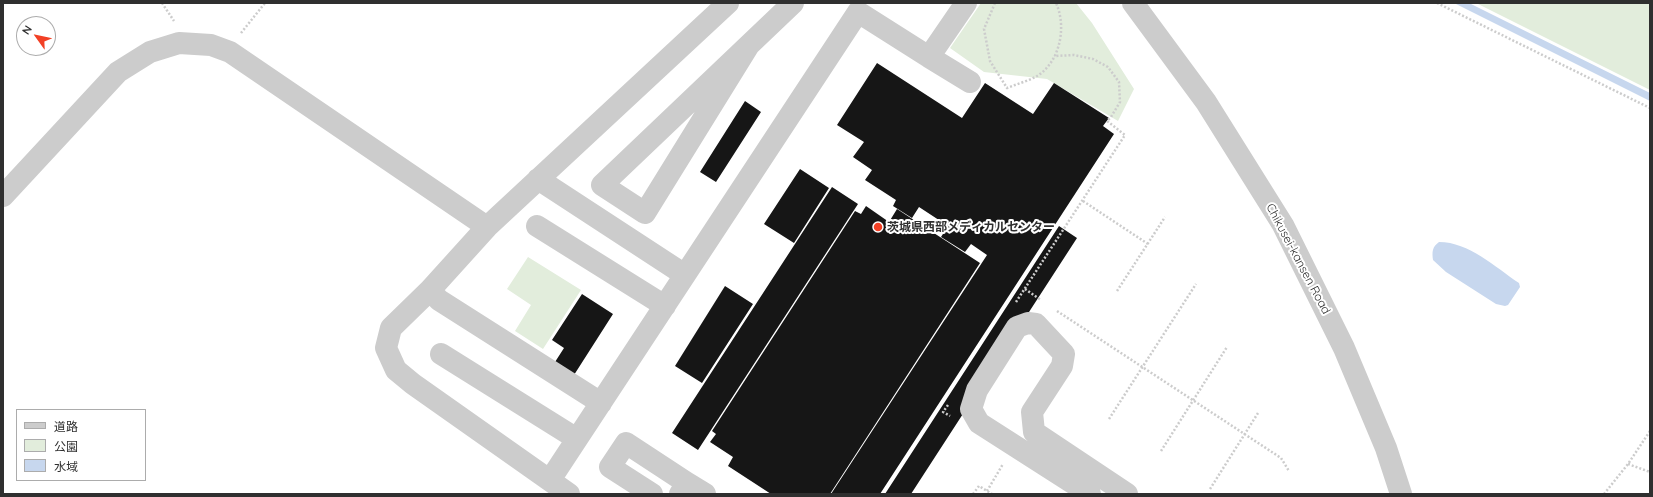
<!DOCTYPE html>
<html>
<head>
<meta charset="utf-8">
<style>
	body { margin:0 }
	#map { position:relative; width:1653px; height:497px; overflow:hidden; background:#fff; font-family:Quicksand,"Noto Sans JP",sans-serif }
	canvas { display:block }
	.frame { position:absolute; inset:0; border:4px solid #2f2f2f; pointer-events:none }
	.legend { position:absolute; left:16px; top:409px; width:130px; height:72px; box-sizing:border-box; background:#fff; border:1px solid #acacac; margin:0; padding:5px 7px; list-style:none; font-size:12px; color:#2f2f2f }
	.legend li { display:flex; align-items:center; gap:8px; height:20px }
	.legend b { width:20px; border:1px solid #acacac }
	.north { position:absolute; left:16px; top:16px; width:40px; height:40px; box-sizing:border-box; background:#fff; border:1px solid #acacac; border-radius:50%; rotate:303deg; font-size:11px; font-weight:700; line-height:16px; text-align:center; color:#2f2f2f }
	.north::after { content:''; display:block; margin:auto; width:14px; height:18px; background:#f24025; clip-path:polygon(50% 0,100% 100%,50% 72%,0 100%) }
</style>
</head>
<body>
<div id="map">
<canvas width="1653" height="497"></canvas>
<div class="frame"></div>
<ul class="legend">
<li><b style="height:5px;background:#ccc"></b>道路</li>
<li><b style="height:11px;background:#e2eddc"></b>公園</li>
<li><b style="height:11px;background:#c7d7ee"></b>水域</li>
</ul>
<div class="north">N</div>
</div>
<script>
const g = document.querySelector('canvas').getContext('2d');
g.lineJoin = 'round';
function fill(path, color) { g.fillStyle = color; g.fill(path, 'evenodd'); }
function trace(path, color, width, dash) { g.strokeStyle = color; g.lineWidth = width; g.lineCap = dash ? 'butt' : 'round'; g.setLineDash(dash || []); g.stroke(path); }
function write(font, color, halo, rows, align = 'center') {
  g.font = font + ' Quicksand,"Noto Sans JP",sans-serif'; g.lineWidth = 4; g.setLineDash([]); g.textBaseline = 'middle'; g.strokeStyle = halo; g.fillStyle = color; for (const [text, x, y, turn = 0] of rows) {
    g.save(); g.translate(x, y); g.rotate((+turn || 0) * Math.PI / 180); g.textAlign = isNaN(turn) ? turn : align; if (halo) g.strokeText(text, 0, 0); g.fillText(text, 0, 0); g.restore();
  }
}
fill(new Path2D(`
	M981 3H1076L1092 23 1134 89 1118 121 1047 79 984 72 950 48Z
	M1476 3H1650V90Z
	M528 257 581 290 543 349 515 331 531 305 507 289Z`), '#e2eddc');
fill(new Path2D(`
	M1454 3H1469L1650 93V101Z
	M1439 242C1469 242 1495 267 1519 283L1520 287 1508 305 1505 306 1496 304 1446 272 1433 260C1432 252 1432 247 1439 242Z`), '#c7d7ee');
fill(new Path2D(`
	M877 63 962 118 985 83 1033 114 1054 83 1109 118 1103 126 1114 134 880 494H831L987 255 971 244 965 252 941 237 948 226 919 207 912 218 893 206 896 200 865 180 872 170 853 157 864 142 837 125Z
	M745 101 761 112 716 182 700 172Z
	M800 169 829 188 794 243 764 224Z
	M832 187 858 204 698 450 672 433Z
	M866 206 889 222 897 209 980 263 830 494H771L728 466 733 457 710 442 716 434 712 431 855 211 861 214Z
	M1059 226 1077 238 911 494H885Z
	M725 286 753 304 702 383 675 366Z
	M582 294 613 314 574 375 555 362 564 348 552 340Z`), '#161616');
trace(new Path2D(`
	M162 3 174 21
	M995 3 984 29 990 61 1007 88C1017 84 1028 81 1037 76 1060 62 1067 27 1056 3
	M1437 3 1650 108
	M241 33 265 3
	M1083 201 1148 244
	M1025 289 1041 300
	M1117 291 1165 217
	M1016 302 1125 135 1107 121 1111 117 1120 102 1119 82 1108 67 1093 59 1074 55 1054 56
	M1057 311 1281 458 1289 471
	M948 405 943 412 950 416
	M1109 419 1196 284
	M1161 451 1227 347
	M1628 464 1650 472
	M1210 489 1258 413
	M987 491 1003 464
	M973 494 979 486 992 494
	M1604 494 1628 464 1650 431`), '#ccc', 2.5, [2, 2]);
trace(new Path2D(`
	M1133 3 1206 102 1283 225 1344 348 1386 448 1401 494
	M749 45 645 213 602 185 793 3
	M929 57 970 82
	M538 179 685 275
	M3 196 118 72 150 52 179 43 211 45 230 52 487 227
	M537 226 665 306
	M430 290 439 300 601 403
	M441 354 577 439
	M550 480 858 12 929 57 966 3
	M687 483 705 494
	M569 494 413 384 396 370 386 348 391 328 430 290 487 227 728 3
	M652 494 610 467 626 443 687 483 680 494
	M1090 494 979 423 971 409 977 390 1017 327 1028 323 1036 324 1064 354 1062 366 1032 412 1034 432 1127 494`), '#ccc', 22);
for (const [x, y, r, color] of [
	[878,227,5,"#f24025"]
]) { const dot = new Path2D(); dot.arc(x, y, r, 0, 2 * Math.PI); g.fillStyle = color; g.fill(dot); trace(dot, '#fff', 1.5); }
write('bold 12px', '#2f2f2f', '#fff', [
	["茨城県西部メディカルセンター",887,227]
], 'left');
write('12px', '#2f2f2f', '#fff', [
	["Chikusei-kansen Road",1298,259,62]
]);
</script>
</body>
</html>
